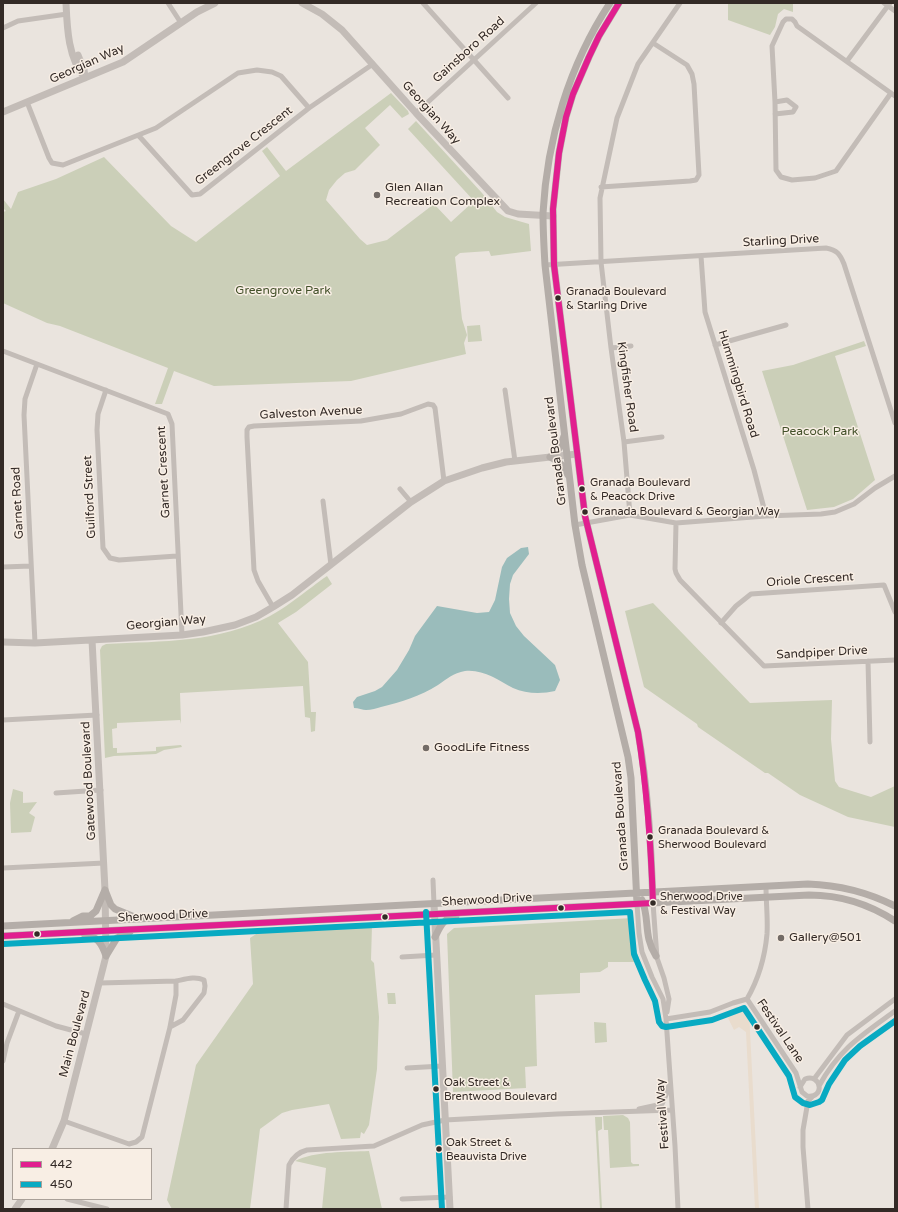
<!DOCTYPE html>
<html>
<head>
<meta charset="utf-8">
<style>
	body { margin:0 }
	#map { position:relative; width:898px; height:1212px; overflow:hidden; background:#eae4de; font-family:"Varela Round",sans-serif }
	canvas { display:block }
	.frame { position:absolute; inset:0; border:4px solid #332a26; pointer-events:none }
	.legend { position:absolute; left:12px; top:1148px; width:140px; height:52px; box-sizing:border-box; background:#f8eee4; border:1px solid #a9a098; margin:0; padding:5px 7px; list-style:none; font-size:12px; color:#332a26 }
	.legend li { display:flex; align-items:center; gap:8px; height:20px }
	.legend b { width:20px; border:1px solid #a9a098 }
</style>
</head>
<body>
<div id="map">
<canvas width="898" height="1212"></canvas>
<div class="frame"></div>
<ul class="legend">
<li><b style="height:5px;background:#e11f8f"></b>442</li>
<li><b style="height:5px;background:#08aac2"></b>450</li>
</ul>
</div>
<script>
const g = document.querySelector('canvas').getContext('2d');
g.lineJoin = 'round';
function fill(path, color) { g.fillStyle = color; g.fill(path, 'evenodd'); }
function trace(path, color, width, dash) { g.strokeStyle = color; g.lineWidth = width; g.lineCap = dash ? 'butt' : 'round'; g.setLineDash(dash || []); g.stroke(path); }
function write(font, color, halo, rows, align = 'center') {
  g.font = font + ' "Varela Round",sans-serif'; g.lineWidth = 3; g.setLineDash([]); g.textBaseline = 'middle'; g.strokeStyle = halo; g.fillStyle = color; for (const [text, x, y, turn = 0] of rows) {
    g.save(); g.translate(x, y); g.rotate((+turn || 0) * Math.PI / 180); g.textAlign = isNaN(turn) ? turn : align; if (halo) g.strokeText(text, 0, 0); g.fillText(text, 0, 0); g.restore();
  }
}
fill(new Path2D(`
	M728 3H793V12L784 9 778 14 775 27 770 35 728 20Z
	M391 93 408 111 409 114 402 118 390 105 365 128 380 145 355 170 345 173 337 180 329 190 326 200 360 239 367 245 387 240 434 204 451 222 474 201 408 129 416 121 482 193 497 212 505 217 529 224 531 251 491 256 489 251 460 253 455 257 462 319 467 335 464 343 466 354 351 381 214 386 174 371 162 404H155L168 368 60 326 47 323 3 303V212L6 211 3 208V199L11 209 18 192 56 179 104 157 171 226 196 242 280 176 262 151 267 147 286 171Z
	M480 325 482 341 468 342 467 326Z
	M864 341 866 346 835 356 875 480 853 499 834 507 807 510 762 371 793 365Z
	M327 576 332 584 296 612 278 623 308 662 311 712H316L315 731 311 732 310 718 305 717 303 686 180 693 181 724 180 720 117 723V728L112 729 113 748H117V753L156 751V747L181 745 182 747 164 750 156 754 114 756 105 758 100 650 102 646 106 644C162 641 219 643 270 616 285 608 298 597 312 587 317 583 322 579 327 576Z
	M653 603 750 703 832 700 831 739 835 781 839 787 871 797 895 786V827L848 817 800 795 768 773H765L698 727 697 724 644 687 625 611Z
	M13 789 23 792V803L37 802 29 813 35 817 31 832 11 833 10 803Z
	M633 918 634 943 639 959 635 962H608V967L600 972 580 973V993L535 995 537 1066 525 1067 526 1088 453 1092 447 934 454 928Z
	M372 925 371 960 374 963 379 1017 377 1069 369 1125 364 1134 361 1132 360 1138 341 1139 329 1104 292 1110 282 1113 260 1129 250 1209H172L167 1200 196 1065 253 984 250 938 264 929Z
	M387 993H395L396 1004H388Z
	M594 1022 606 1023 607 1042 595 1043Z
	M623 1115 628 1118 630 1122 631 1162 633 1164H639V1166L610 1168 608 1130H604L603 1116Z
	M595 1117H602V1129L598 1131 602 1209H600Z
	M369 1151 382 1209H322L326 1168 295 1161C315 1151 347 1152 369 1151Z`), '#cbcfb8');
fill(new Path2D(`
	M735 1007H743L749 1011 759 1209H755L746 1032 739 1027 734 1030 727 1016 733 1013Z`), '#e9dccd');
fill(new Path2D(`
	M528 547 529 554 513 575 510 584 509 599 510 613 516 626 524 636 555 665 560 680 555 691C542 694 526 694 513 688 498 680 483 669 465 671 453 673 447 679 438 685 420 696 402 702 381 707 377 708 371 710 366 710 363 710 358 708 354 708L353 702 357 697 375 691 382 687 397 670 409 650 415 636 437 606 477 613 489 612 495 600 502 567 507 558 521 548Z`), '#9abcbb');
trace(new Path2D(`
	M168 3 181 23
	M423 3 508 98
	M884 3 895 11
	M3 28 18 21 67 14
	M847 61 890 3
	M891 93 836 171 815 178 792 180 781 177 776 170 775 102 772 46 783 22 786 19H792L795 22 797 26 895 96
	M27 102 49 158 52 163 63 165 156 128 238 73 257 70 272 72 281 76 309 108
	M775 102 787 100 796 107 793 112 775 114
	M416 113 536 3
	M139 136 192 195 200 194 309 108 373 64
	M601 187 690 181 696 180 699 175 694 84 692 74 687 65 653 43
	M701 256 705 312 754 470 766 516
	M545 265 826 248C837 250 840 254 844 264L895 423
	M715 345 786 325
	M611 348 631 346
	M3 351 168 414 172 424 182 635
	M106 390 98 414 97 430 103 548 110 558 119 560 177 556
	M505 390 515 461
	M624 442 662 437
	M400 489 411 502
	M323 501 331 565
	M630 515 624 442 611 348 601 262 600 198 617 118 638 64 680 3
	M676 523 675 569 676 573 680 580 764 666 895 660
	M575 525 630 515 676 523 766 516 821 514 835 512 854 504 875 488 895 476
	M3 567 31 566
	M273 607 258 581 254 570 247 437V430L249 427 254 426 361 421 401 414 428 404 433 405 435 408 444 481
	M721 623 736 606 751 594 884 585 895 612
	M35 643 24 415 25 399 37 364
	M868 661 870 742
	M3 720 97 715
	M56 793 101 790
	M3 868 104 863
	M433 880 434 904
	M653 903 657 958 664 978 669 999 667 1012
	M637 904 639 933 642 952 652 977 663 999 666 1019 675 1146 678 1209
	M402 957 436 955
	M747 999 796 1073 802 1092 807 1096C825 1099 822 1073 805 1079L800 1087
	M3 1004 56 1026 86 1034
	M666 1019 710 1012 733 1003 747 999C758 980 765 956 767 934 768 919 766 902 766 887
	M170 1027 183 1020 204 993 205 986 204 980C195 976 186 979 176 981
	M3 1061 7 1043 19 1011
	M407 1068 442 1066
	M814 1079 847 1035 895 999
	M819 1086C839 1049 862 1035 895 1011
	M639 1109 662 1104 666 1095 669 1085
	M64 1121 129 1144 136 1142 142 1137 170 1027 176 995V981L100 983
	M67 1199 107 1209
	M402 1199 450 1197
	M286 1209 289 1165C293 1157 299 1152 307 1150L374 1146 422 1125 445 1120 557 1114 672 1110
	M808 1209 803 1147V1130L808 1101 813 1096`), '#c3bcb7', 5);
trace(new Path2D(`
	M66 3C67 27 68 59 85 78
	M302 3 322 14 342 30 416 113 508 211 518 214 553 216
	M78 55 84 70 85 78
	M3 112 123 62 197 12 215 3
	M3 642 35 643 182 635 203 632 235 625 256 617 273 607 292 595 411 502 444 481 482 468 506 462 577 454
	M434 904 450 1209
	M52 1149 64 1121 106 956 105 890 92 640
	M15 1209 22 1199`), '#c3bcb7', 7);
trace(new Path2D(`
	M610 3C569 65 547 139 543 213 543 231 544 248 545 265L575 525 582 565 628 757 631 778 637 904
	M619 3 599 36 589 57 573 94 566 117 559 153 553 209 554 265 585 516 638 732C648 788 651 846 653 903
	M550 457C560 461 563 466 568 475
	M550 457C558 453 561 446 564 436
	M105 890 111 905 115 909 137 918
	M642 900C650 919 643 936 656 956
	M73 921 83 916H90L96 911 105 890
	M3 926 808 884C840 885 867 892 895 906
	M84 934C97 936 102 944 106 956
	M3 936 809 895C840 895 869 904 895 921
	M435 937C441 925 443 919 456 916
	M106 956 117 938 130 932`), '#b4ada8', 7);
trace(new Path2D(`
	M3 936 653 903C651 846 647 789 638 732L585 516 554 265 553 209 559 153 566 117 573 94 589 57 599 36 619 3`), '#e11f8f', 6);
trace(new Path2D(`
	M426 912 442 1209
	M3 944 630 912 634 954 645 980 655 1001 659 1022 662 1026 666 1027 712 1020 744 1008 789 1076 795 1097 803 1103 810 1105 819 1102 822 1100 829 1084 845 1060 860 1046 895 1021`), '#08aac2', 6);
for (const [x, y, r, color] of [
	[377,195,4,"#736b66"],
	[558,298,3.5,"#332a26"],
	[582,489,3.5,"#332a26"],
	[585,512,3.5,"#332a26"],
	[426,748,4,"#736b66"],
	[650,837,3.5,"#332a26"],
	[653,903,3.5,"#332a26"],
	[561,908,3.5,"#332a26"],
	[385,917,3.5,"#332a26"],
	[37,934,3.5,"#332a26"],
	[781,938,4,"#736b66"],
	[757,1027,3.5,"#332a26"],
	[436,1089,3.5,"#332a26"],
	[439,1149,3.5,"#332a26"]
]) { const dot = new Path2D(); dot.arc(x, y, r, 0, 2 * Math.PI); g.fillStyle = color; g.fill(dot); trace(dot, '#f8eee4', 1.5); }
write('11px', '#332a26', '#f8eee4', [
	["Granada Boulevard",566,292],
	["& Starling Drive",566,306],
	["Granada Boulevard",590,483],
	["& Peacock Drive",590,497],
	["Granada Boulevard & Georgian Way",592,512],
	["Granada Boulevard &",658,831],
	["Sherwood Boulevard",658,845],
	["Sherwood Drive",660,897],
	["& Festival Way",660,911],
	["Oak Street &",444,1083],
	["Brentwood Boulevard",444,1097],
	["Oak Street &",446,1143],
	["Beauvista Drive",446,1157]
], 'left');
write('12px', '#332a26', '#f8eee4', [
	["Gainsboro Road",469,50,-42],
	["Georgian Way",87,64,-24],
	["Georgian Way",431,113,48],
	["Greengrove Crescent",244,146,-38],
	["Starling Drive",781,241,-3],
	["Hummingbird Road",738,384,73],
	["Kingfisher Road",627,387,82],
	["Galveston Avenue",311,413,-3],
	["Granada Boulevard",556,451,-97],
	["Garnet Crescent",164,472,-93],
	["Guilford Street",90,497,-93],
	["Garnet Road",18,503,-93],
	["Oriole Crescent",810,580,-4],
	["Georgian Way",166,623,-5],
	["Sandpiper Drive",822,653,-3],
	["Gatewood Boulevard",89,781,-93],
	["Granada Boulevard",621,816,-94],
	["Sherwood Drive",487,900,-3],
	["Sherwood Drive",163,916,-3],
	["Festival Lane",780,1031,56],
	["Main Boulevard",75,1034,-75],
	["Festival Way",663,1114,-94]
]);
write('12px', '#332a26', '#f8eee4', [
	["Glen Allan",385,188],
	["Recreation Complex",385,202],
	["GoodLife Fitness",434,748],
	["Gallery@501",789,938]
], 'left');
write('12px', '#43512a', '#f8eee4', [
	["Greengrove Park",283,291],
	["Peacock Park",820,432]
]);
</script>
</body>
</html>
